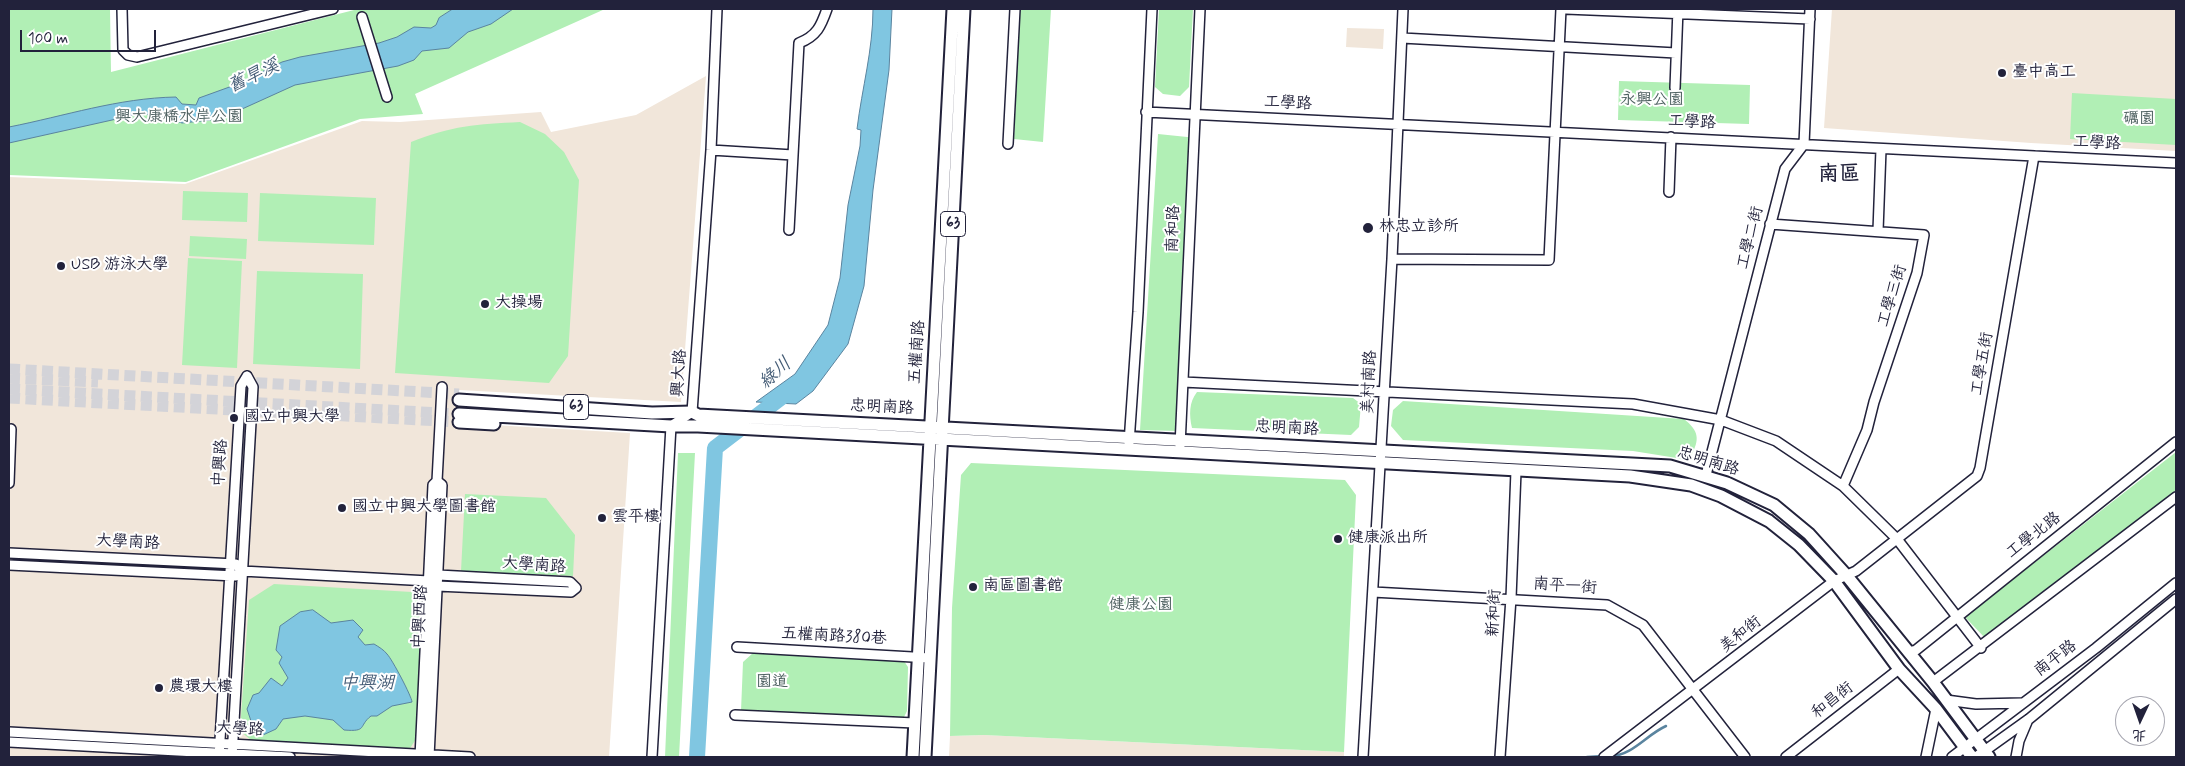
<!DOCTYPE html>
<html>
<head>
<meta charset="utf-8">
<style>
	body { margin:0 }
	#map { position:relative; width:2185px; height:766px; overflow:hidden; background:#fff; font-family:Mynerve,"LXGW WenKai TC",sans-serif }
	canvas { display:block }
	.frame { position:absolute; inset:0; border:10px solid #22223b; pointer-events:none }
	.north { position:absolute; left:2115px; top:696px; width:50px; height:50px; box-sizing:border-box; background:#fff; border:1px solid #a7a7b1; border-radius:50%; rotate:183deg; font-size:14px; font-weight:700; line-height:20px; text-align:center; color:#22223b }
	.north::after { content:''; display:block; margin:auto; width:18px; height:22px; background:#22223b; clip-path:polygon(50% 0,100% 100%,50% 72%,0 100%) }
	.scale { position:absolute; left:20px; top:30px; width:136px; height:22px; box-sizing:border-box; border:2px solid #22223b; border-top:0; padding-left:6px; font-size:15px; line-height:18px; white-space:nowrap; color:#22223b; -webkit-text-stroke:4px #fff; paint-order:stroke }
</style>
</head>
<body>
<div id="map">
<canvas width="2185" height="766"></canvas>
<div class="frame"></div>
<div class="north">北</div>
<div class="scale">100 m</div>
</div>
<script>
const g = document.querySelector('canvas').getContext('2d');
g.lineJoin = 'round';
function fill(path, color) { g.fillStyle = color; g.fill(path, 'evenodd'); }
function trace(path, color, width, dash) { g.strokeStyle = color; g.lineWidth = width; g.lineCap = dash ? 'butt' : 'round'; g.setLineDash(dash || []); g.stroke(path); }
function write(font, color, halo, rows, align = 'center') {
  g.font = font + ' Mynerve,"LXGW WenKai TC",sans-serif'; g.lineWidth = 4; g.setLineDash([]); g.textBaseline = 'middle'; g.strokeStyle = halo; g.fillStyle = color; for (const [text, x, y, turn = 0] of rows) {
    g.save(); g.translate(x, y); g.rotate((+turn || 0) * Math.PI / 180); g.textAlign = isNaN(turn) ? turn : align; if (halo) g.strokeText(text, 0, 0); g.fillText(text, 0, 0); g.restore();
  }
}
fill(new Path2D(`
	M1832 9H2176V151L2031 143 1824 128Z
	M1347 28 1384 29 1383 49 1346 47Z
	M706 76 681 402 459 390V423L630 433 609 757H9V177L185 184 362 121 400 122 541 112 551 132 636 115Z
	M984 735 1344 752V757H949L950 736Z`), '#f1e6da');
fill(new Path2D(`
	M9 9H110L111 72 358 9H605L415 94 423 114 360 119 186 182 9 175Z
	M1020 9H1051L1043 142 1014 139Z
	M1159 9H1193L1189 87 1180 96 1163 94 1155 87Z
	M1619 81 1750 85 1749 124 1618 120Z
	M2072 93 2176 99V145L2070 139Z
	M520 122 545 134 564 152 579 180 568 356 549 383 395 373 411 142C450 126 478 124 520 122Z
	M1158 134 1197 138 1178 431 1140 430Z
	M183 191 248 193 247 222 182 220Z
	M260 193 376 198 374 245 258 241Z
	M190 236 247 239 246 259 189 256Z
	M188 258 242 261 237 368 182 365Z
	M257 271 363 274 360 369 253 364Z
	M1197 392 1353 398 1361 404 1359 427 1351 435 1192 428C1189 415 1189 402 1197 392Z
	M1403 401 1684 419C1699 431 1700 439 1691 456L1683 459 1633 451 1403 440 1391 426 1393 410Z
	M2176 452V490L1985 638 1965 617Z
	M678 453H695L679 757H665Z
	M971 463 1345 480 1356 495 1344 752 984 735 950 736 952 608 961 475Z
	M465 494 546 498 575 535 573 576 461 571Z
	M274 584 412 592 423 603 416 739 407 753 257 745 240 731 249 600Z
	M753 653 904 661 908 667 907 711 904 717 741 711 743 662Z`), '#b1efb5');
const water = new Path2D(`
	M453 9H513L491 24 468 32 449 48 422 51 414 60 398 66 295 85 220 119 182 123 159 115 139 114 9 143V127C65 116 118 98 176 97L182 104 196 105 199 98 235 85 282 62 300 57 379 43 397 37 414 27 431 28 436 25 439 18Z
	M873 9H892L889 70 873 190 864 286 848 344 813 391 796 404 756 402 795 374 828 325 840 278 848 205 860 146 861 130 857 129C862 88 873 50 873 9Z
	M313 610 331 623 353 620 363 630 358 637 365 645 374 644C379 647 384 650 387 654 392 659 412 697 412 702L392 706 377 716H371C358 726 368 732 344 730L333 720 305 716 283 719 276 729 263 735 254 730 247 709 253 695 259 693 271 678 282 686 288 678 279 663 282 657 276 650 280 626 300 612Z`);
fill(water, '#80c6e1');
trace(water, '#5a849f', 1);
trace(new Path2D(`
	M1611 756C1633 755 1646 735 1666 726
	M1587 757 1603 756`), '#5a849f', 2.5);
trace(new Path2D(`
	M697 757 715 448 791 390`), '#80c6e1', 16);
trace(new Path2D(`
	M9 369 459 394
	M9 378 98 382
	M9 389 459 414
	M9 398 459 422`), '#d3d3d8', 11, [11, 5.5]);
const minor = new Path2D(`
	M122 9 123 50 128 55 137 57 333 9
	M1566 9 1810 19
	M362 17 387 97
	M1402 38 1676 53
	M1675 88 1678 9
	M1146 112 2176 163
	M1008 144 1015 9
	M711 150 793 155
	M1669 192 1671 137
	M1770 224 1924 235 1917 273 1874 402 1867 430 1843 486
	M789 230 799 43C817 36 821 26 827 9
	M1878 231 1881 149
	M1392 259 1549 260 1561 9
	M1183 382 1633 404 1721 420 1776 441 1843 486 1897 539 1981 648
	M1129 443 1138 312 1152 9
	M1180 446 1200 9
	M1706 475 1785 169 1804 144 1810 9
	M9 483 11 429
	M9 553 236 564 242 571
	M9 565 235 576 242 571 429 581 437 586 571 592 576 588 570 582 438 575 429 581
	M1373 592 1607 605 1643 625 1745 757
	M737 647 930 658
	M1909 652 1916 650 2176 442
	M1933 682 2176 497
	M1946 700 1976 704 2022 703
	M735 715 915 723
	M9 732 470 757
	M9 742 290 757
	M219 757 241 386 247 376
	M232 757 253 387 247 376
	M420 757 433 485 437 481 442 387
	M429 757 442 485 437 481
	M652 757 671 426 692 412 711 150 717 9
	M1363 757 1392 259 1403 9
	M1500 757 1511 598 1516 471
	M1604 757 1834 581 1856 571 1977 476 1980 468 2034 156
	M1786 757 1899 669
	M1926 757 1936 709
	M1952 757 2096 648 2176 583
	M1976 757 2029 719 2176 599
	M2016 757 2019 741 2027 722`);
const major = new Path2D(`
	M459 400 652 413 692 412 698 415C1022 433 1346 448 1670 466L1727 483 1774 505 1809 534 1847 576 1933 682 1989 757
	M459 414 671 426H698L1630 476 1691 485 1721 496 1769 521 1799 545 1834 581 1899 669 1936 709 1972 757
	M459 422 494 424
	M913 757 953 9
	M925 757 964 9`);
trace(minor, '#22223b', 12);
trace(major, '#22223b', 15);
trace(minor, '#fff', 9);
trace(major, '#fff', 11);
for (const [x, y, r, color] of [
	[2002,73,5,"#22223b"],
	[1368,228,6,"#22223b"],
	[61,266,5,"#22223b"],
	[485,304,5,"#22223b"],
	[234,418,5,"#22223b"],
	[342,508,5,"#22223b"],
	[602,518,5,"#22223b"],
	[1338,539,5,"#22223b"],
	[973,587,5,"#22223b"],
	[159,688,5,"#22223b"]
]) { const dot = new Path2D(); dot.arc(x, y, r, 0, 2 * Math.PI); g.fillStyle = color; g.fill(dot); trace(dot, '#fff', 2); }
for (const [x, y, w] of [
	[953,224,25],
	[576,407,25]
]) { const box = new Path2D(); box.roundRect(x - w / 2, y - 12.5, w, 25, 4); g.fillStyle = '#fff'; g.fill(box); trace(box, '#22223b', 1); }
write('bold 15px', '#22223b', null, [
	["63",953,224],
	["63",576,407]
]);
write('16px', '#22223b', '#fff', [
	["臺中高工",2012,73],
	["林忠立診所",1379,228],
	["USB 游泳大學",71,266],
	["大操場",495,304],
	["國立中興大學",244,418],
	["國立中興大學圖書館",352,508],
	["雲平樓",612,518],
	["健康派出所",1348,539],
	["南區圖書館",983,587],
	["農環大樓",169,688]
], 'left');
write('16px', '#4d6060', '#fff', [
	["永興公園",1652,101],
	["興大康橋水岸公園",179,118],
	["礪園",2139,120],
	["健康公園",1141,606],
	["園道",772,683]
]);
write('16px', '#22223b', '#fff', [
	["工學路",1288,104,3],
	["工學路",1692,123,3],
	["工學路",2097,144,3],
	["南和路",1174,229,-88],
	["工學二街",1751,238,-76],
	["工學三街",1893,296,-73],
	["五權南路",918,352,-86],
	["工學五街",1983,364,-80],
	["興大路",680,373,-86],
	["美村南路",1370,382,-87],
	["忠明南路",882,408,3],
	["忠明南路",1287,429,3],
	["忠明南路",1708,462,17],
	["中興路",221,463,-86],
	["工學北路",2034,536,-38],
	["大學南路",128,543,3],
	["大學南路",534,566,4],
	["南平一街",1565,587,4],
	["新和街",1495,613,-87],
	["中興西路",421,617,-87],
	["美和街",1741,635,-38],
	["五權南路380巷",834,637,3],
	["南平路",2056,659,-37],
	["和昌街",1833,701,-38],
	["大學路",240,730,3]
]);
write('italic 18px', '#435b75', '#fff', [
	["舊旱溪",254,77,-25],
	["綠川",776,374,-41],
	["中興湖",367,684]
]);
write('bold 21px', '#22223b', '#fff', [
	["南區",1839,176]
]);
</script>
</body>
</html>
